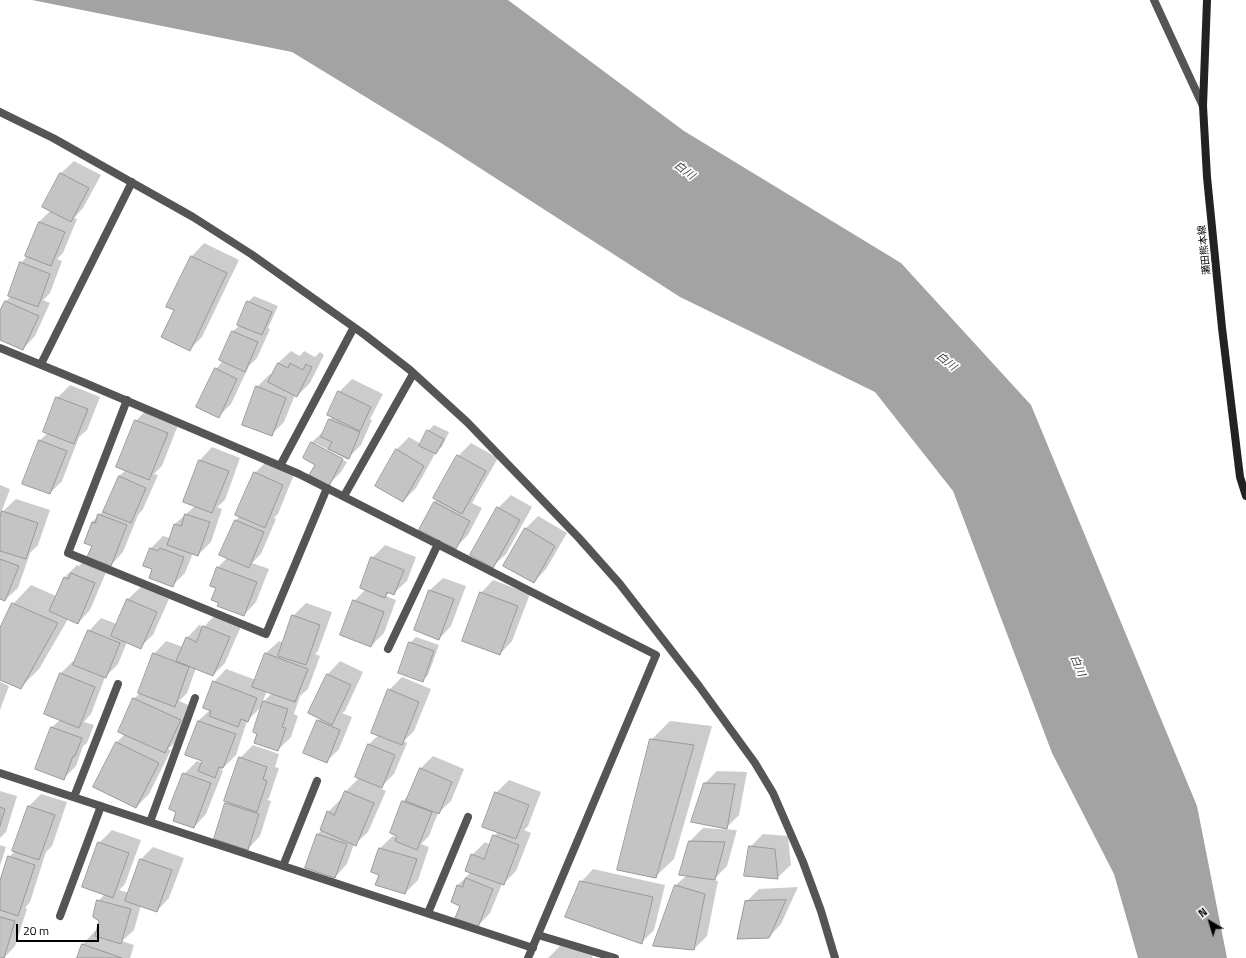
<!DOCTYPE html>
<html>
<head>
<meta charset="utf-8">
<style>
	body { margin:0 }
	#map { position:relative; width:1246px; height:958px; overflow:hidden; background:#fff; font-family:"Titillium Web",sans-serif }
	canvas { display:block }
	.north { position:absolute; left:1190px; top:902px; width:40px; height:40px; -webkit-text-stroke:3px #fff; paint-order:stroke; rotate:322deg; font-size:11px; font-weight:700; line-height:16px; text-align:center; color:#000 }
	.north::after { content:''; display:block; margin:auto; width:14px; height:18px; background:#000; clip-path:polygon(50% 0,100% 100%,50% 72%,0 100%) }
	.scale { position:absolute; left:16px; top:924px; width:83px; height:18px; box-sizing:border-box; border:2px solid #000; border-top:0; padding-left:5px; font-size:12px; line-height:14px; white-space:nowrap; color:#000; -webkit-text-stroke:3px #fff; paint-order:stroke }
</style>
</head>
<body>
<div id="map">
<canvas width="1246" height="958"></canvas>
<div class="north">N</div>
<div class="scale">20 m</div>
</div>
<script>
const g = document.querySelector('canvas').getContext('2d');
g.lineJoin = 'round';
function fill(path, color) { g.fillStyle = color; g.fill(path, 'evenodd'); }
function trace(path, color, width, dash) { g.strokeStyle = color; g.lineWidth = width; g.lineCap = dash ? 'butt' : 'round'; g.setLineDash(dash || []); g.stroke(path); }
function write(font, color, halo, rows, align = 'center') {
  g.font = font + ' "Titillium Web","Noto Sans JP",sans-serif'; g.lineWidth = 3.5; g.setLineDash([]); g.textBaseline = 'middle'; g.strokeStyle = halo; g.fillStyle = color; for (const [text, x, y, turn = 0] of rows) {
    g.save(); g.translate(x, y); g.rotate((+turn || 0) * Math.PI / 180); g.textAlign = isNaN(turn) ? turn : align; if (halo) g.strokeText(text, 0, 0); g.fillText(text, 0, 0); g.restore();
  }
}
fill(new Path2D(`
	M32 0H508L684 131 901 263 1031 405 1197 806 1227 958H1138L1114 874 1052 753 953 491 875 392 680 297 441 143 292 52Z`), '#a3a3a3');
fill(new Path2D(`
	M74 161 101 175 83 208 74 218 77 219 63 253 57 259 62 261 50 293 43 300 50 303 35 336 23 349 0 339V314L6 301 11 296 21 263 27 256H26L39 222 51 210 44 206 61 173Z
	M204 243 239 260 202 337 190 349 175 310 168 306 192 256Z
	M254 296 278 306 268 328 270 329 257 358 249 366 231 404 218 417 216 369 223 361 221 360 233 331 240 325 248 302Z
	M291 351 300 356 304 351 315 357 320 352 324 355 310 383 297 396 295 395 284 422 271 435 257 387 270 374 272 375 278 363Z
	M352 379 383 394 370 419 372 420 361 445 350 456 348 460 315 443V445L347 462 341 472 329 484 316 464 312 442 325 430 330 419 333 417 339 392Z
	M70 385 100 397 87 430 79 437 62 481 50 493 40 440 48 433 57 398Z
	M148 408 180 420 162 466 154 474 158 475 143 509 138 515 123 552 111 565 93 545 92 522 106 508 119 476 126 470 136 421Z
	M434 425 449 432 442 447 436 452 416 488 403 501 396 450 409 437 421 444 428 431Z
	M471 443 498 458 472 503 482 508 468 535 455 548 434 502 437 499 435 498 458 456Z
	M212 447 240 458 225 500 217 507 222 509 211 542 198 555 193 553 185 573 172 586 154 569 145 565 151 548 163 536 170 538 175 524 195 506 184 502 200 460Z
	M268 460 295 472 278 514 274 518 276 519 261 554 252 563 269 569 256 602 244 615 220 602 217 587 218 567 227 558 221 555 236 520 240 516 255 473Z
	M0 485 10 489 1 513 16 499 50 510 38 545 30 553 18 588 5 600 0 598Z
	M511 495 532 507 506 554 493 566 498 508Z
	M538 516 567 533 546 569 534 582 525 529Z
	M385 545 416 557 407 581 394 593 390 592 386 596 396 600 384 633 371 646 354 601 366 589 372 558Z
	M84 561 107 570 90 610 78 623 68 619 39 669 20 688 0 679V630L13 604 31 585 56 596 64 578 77 565 79 566Z
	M443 578 466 586 451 626 439 639 415 630 430 590Z
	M493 580 530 594 512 641 500 654 481 593Z
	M141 587 169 599 153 635 140 647 127 642 118 664 105 677 91 714 84 722 94 725 87 743 83 746 76 766 63 779 52 727 60 720V674L73 661 75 662 89 631 101 618 117 624 128 599Z
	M306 603 332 612 318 651 315 654 320 656 308 689 300 696 294 714 298 716 291 737 278 750 262 706 247 721 236 755 221 770 223 771 206 814 194 827 184 774 197 761 202 763 203 760 198 721 210 710 214 682 226 669 256 680 266 653 279 641 284 643 293 616ZM267 691 272 693 262 703Z
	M216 614 242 624 225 663 213 675 196 668 187 693 179 701 193 707 178 740 168 749 171 750 149 794 136 807 95 786 117 742 125 734 134 699 140 693 154 654 166 641 183 647 187 638 199 625 204 627Z
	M416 637 439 645 428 675 422 681 410 643Z
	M340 661 363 672 345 711 342 713 352 717 339 749 326 762 318 721 321 718 309 712 328 674Z
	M402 677 431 689 414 731 404 741 407 743 394 774 380 788 386 791 368 832 355 844H354L347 864 335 877 318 834 322 830 328 812 341 799 342 800 346 791 359 778 356 776 369 744 379 735 389 690Z
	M0 682 9 686 0 710Z
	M670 721 712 726 674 859 655 877 651 740Z
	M253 745 279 754 275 767 279 768 269 798 267 800 271 801 260 836 248 849 215 839 226 803 229 801 240 758Z
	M433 756 464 769 451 801 438 813 429 836 421 844 429 847 418 880 405 893 380 874 372 872 380 848 393 836 400 838 391 832 403 801 410 794 421 768Z
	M717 771 747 772 739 815 726 828 705 783Z
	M509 780 541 792 528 826 524 830 531 833 516 871 503 884H502L490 913 478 926 462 905 452 901 458 885 471 872 472 855 485 842 491 845 494 836 498 832 496 793Z
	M0 791 17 796 6 832 0 838Z
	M41 794 67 802 52 846 46 852 30 902 25 908 27 909 15 946 4 958H0V885L9 857 15 851 29 806Z
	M703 828 737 830 727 866 713 880 718 881 707 936 694 949 676 885 687 875 690 841Z
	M112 830 141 840 125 884 119 890 129 893 141 859 153 847 184 858 169 898 157 911 141 905 134 930 122 941 134 945 130 958H78L83 944 95 931 97 932 100 921 98 901 105 894 99 843Z
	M763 834 788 836 791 865 778 877 745 875 750 847Z
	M0 845 6 847 0 866Z
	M593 869 665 885 654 930 642 942 581 882Z
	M798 887 781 924 769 937 746 902 759 889Z
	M560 946 593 954 592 958H548Z`), '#0003');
const building = new Path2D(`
	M60 173 89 188 71 222 42 207Z
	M39 222 65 232 51 266 25 256Z
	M191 256 227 273 190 351 161 337 174 310 166 307Z
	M20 262 50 274 38 307 8 296Z
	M5 301 39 316 23 350 0 340V311Z
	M247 301 272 312 262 335 237 325Z
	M232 331 258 342 245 372 219 360Z
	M278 363 288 368 290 363 303 370 306 364 312 367 297 397 268 382Z
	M215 368 237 379 219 418 196 407Z
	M256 386 286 398 272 436 242 425Z
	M338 391 371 407 360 431 327 415Z
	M56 397 88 409 74 444 43 432Z
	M329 419 360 432 349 459 328 449 332 442 321 437Z
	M135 420 168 433 149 480 116 467Z
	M427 430 444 439 436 454 419 446Z
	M39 440 67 451 50 494 22 484Z
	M311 442 343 459 329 486 309 475 315 465 303 458Z
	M396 449 424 466 403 502 375 486Z
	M457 455 486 471 462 514 433 498Z
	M199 460 229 471 212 513 183 502Z
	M254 472 283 485 265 528 235 515Z
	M119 476 146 488 131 523 103 512Z
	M434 502 470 521 456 549 419 530Z
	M497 507 520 520 493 568 470 555Z
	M2 511 38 523 26 559 0 551V518Z
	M98 514 127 525 111 566 87 557 92 546 84 543 92 522 95 523Z
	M185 514 210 522 198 556 167 545 174 524 181 526Z
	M235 520 264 532 249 568 219 555Z
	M525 528 555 546 534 583 503 566Z
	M150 548 158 551 160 548 184 557 173 587 149 578 152 569 143 566Z
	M371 557 404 570 394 595 387 592 385 598 360 588Z
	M0 559 19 566 5 601 0 599Z
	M217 567 257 582 244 616 217 606 219 603 211 600 216 588 210 586Z
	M71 573 95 583 78 624 49 611 64 577 68 579Z
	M429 590 454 599 439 640 414 630Z
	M480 592 518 606 500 655 462 641Z
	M127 599 157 612 141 649 111 636Z
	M353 600 384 612 371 647 340 635Z
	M12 603 58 623 21 689 0 680V628Z
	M292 615 320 625 306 665 278 656Z
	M203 626 230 637 213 676 176 661 186 637 196 642Z
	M88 630 120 643 106 678 73 665Z
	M409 642 434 651 423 682 398 673Z
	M153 653 189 667 175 707 138 693Z
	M265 653 308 669 295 702 252 687Z
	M60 673 95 687 79 728 44 714Z
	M327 674 351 685 332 725 308 713Z
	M213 681 257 698 248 722 241 719 238 727 209 716 211 711 203 708Z
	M388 689 419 702 402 745 371 733Z
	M133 698 181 720 165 753 118 732Z
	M263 701 288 709 282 727 286 728 278 751 254 743 257 734 253 732Z
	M317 720 340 730 327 763 303 753Z
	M198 721 236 734 223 768 219 767 215 778 198 771 202 761 185 755Z
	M51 727 82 738 75 756H73L64 780 35 769Z
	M650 739 694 745 656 878 617 870Z
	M116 742 159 763 136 808 93 787Z
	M368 744 395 755 382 788 355 777Z
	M239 757 267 767 263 779 267 781 257 812 224 801Z
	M420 768 452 782 439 814 406 801Z
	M183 773 211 783 194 828 173 821 176 812 169 809Z
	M704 783 735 784 727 829 691 822Z
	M345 791 374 803 356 846 320 830 327 811 334 815Z
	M495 792 529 805 516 839 482 827Z
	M402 801 432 812 417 850 395 841 397 836 390 833Z
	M225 803 259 814 248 850 214 839Z
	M28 806 55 815 39 860 12 851Z
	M0 807 5 809 0 826Z
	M317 834 347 844 335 878 305 868Z
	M493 835 519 845 504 885 465 871 471 854 484 859Z
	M689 841 725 842 715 880 679 875Z
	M98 842 129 853 113 898 82 887Z
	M749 846 775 849 778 879 744 876Z
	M379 848 417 859 405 894 375 885 379 875 371 872Z
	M8 856 35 865 18 916 0 910V881Z
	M140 859 172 870 157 912 125 901Z
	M466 878 493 889 478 927 455 918 460 906 451 902 457 885 462 887Z
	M580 881 653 897 642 944 565 917Z
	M675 885 705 894 694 950 653 946Z
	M97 900 131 909 121 944 95 936 99 921 93 917Z
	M786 900 769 938 737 939 745 901Z
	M0 917 15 921 4 958H0Z
	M82 944 122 958H77Z`);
fill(building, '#c4c4c4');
trace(building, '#999', 1);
trace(new Path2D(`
	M1154 0 1203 106
	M0 112 53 138 193 217 251 254 365 335 410 370 467 422 578 537 619 583 699 686 755 763 773 793 803 862 821 911 835 958
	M0 348 85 383 299 474 656 655 528 958
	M41 364 132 182
	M127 400 68 553 266 634 327 488
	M280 466 354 327
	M344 496 413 374
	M388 649 438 544
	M0 773 533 948
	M74 797 118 684
	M150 822 195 698
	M283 866 317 781
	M428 913 468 817
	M60 916 101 806
	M538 935 615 958`), '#555', 8);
trace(new Path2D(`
	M1207 0 1203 106 1207 177 1222 328 1240 477 1246 496`), '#222', 8);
write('10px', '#000', '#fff', [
	["瀬田熊本線",1205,250,-96]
]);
write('italic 11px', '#444', '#fff', [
	["白川",684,171,37],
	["白川",946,362,39],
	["白川",1077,666,67]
]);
</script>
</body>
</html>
